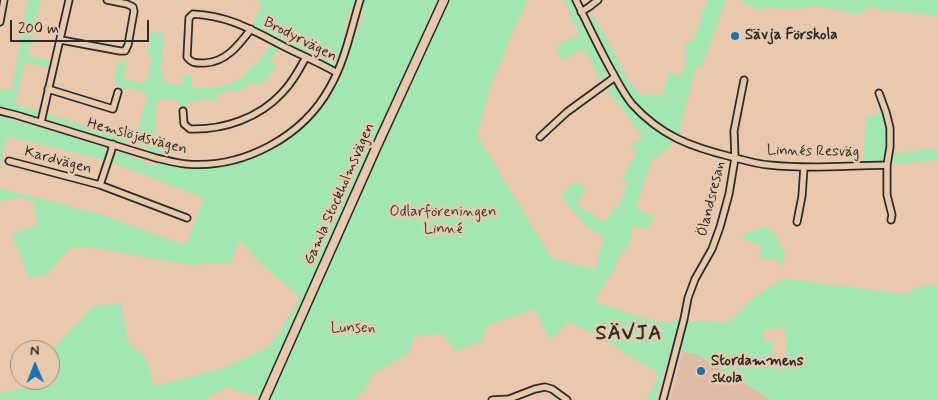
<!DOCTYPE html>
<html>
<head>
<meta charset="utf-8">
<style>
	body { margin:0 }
	#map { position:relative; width:938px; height:400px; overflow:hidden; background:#eac8ae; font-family:Mynerve,sans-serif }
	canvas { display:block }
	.north { position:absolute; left:10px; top:340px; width:50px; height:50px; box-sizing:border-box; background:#e7caae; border:1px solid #9c8a7a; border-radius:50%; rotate:359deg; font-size:14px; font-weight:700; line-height:20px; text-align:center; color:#2b2b2b }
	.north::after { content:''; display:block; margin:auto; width:18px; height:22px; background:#1f6fb2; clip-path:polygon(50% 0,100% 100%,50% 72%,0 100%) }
	.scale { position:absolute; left:10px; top:20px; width:139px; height:22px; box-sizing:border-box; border:2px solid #2b2b2b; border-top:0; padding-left:6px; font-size:15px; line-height:18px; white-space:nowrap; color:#2b2b2b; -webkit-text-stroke:4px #e7caae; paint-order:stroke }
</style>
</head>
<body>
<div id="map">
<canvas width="938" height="400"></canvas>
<div class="north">N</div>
<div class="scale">200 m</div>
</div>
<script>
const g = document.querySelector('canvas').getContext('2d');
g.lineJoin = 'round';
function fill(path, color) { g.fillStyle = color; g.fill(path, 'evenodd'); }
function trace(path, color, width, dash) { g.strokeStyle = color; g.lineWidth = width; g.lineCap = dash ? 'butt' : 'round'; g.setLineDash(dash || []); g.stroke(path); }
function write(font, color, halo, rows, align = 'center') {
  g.font = font + ' Mynerve,sans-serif'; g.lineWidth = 5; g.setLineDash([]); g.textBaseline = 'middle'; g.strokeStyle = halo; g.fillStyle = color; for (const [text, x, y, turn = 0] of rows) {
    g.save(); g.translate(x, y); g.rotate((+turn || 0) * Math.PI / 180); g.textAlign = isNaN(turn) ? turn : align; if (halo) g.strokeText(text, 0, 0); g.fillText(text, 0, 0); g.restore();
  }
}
fill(new Path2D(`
	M683 351 695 354 706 360 771 400H670Z`), '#e0bba6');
fill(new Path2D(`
	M27 0H41L28 56 52 61 51 68 25 63 15 104 40 112 36 117 0 108V89L12 90Z
	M255 0H356L351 11 349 12 343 36 345 40 337 65 333 68 282 43 271 60 277 66 265 81 258 86 255 81 236 93 234 89 217 95V100L210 102 209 97H206L202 101 188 102V106H178V100L162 99 156 103 155 143 156 148 167 155 170 159 155 156 148 152V149L138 145 139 143C135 141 127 142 121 141L120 144 48 122C44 119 44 117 45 113L130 140 135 138 148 94 127 87 126 88 125 92 119 90 120 86 117 82 113 81 118 61 126 63 124 79 141 83 148 78 152 56 147 55 151 32 163 33 161 71 163 73 162 78 166 83 182 86 183 75H192V88H212L224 86 241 79 266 52 274 39 252 27 262 3Z
	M363 0H437L426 24 420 43 290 330 299 331 446 0H528L514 29 490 89 477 135 552 258 596 270 599 252 604 238 586 226 568 205 561 195 574 182 578 183 586 190 577 204 604 223 614 208 618 207 628 183 623 178 637 151 631 147 632 145 642 137 624 111 621 105H618L605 86 611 82 614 83C632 111 648 125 676 142L655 159H652L637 203V209L654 216 649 229 633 226 629 245 619 257 614 270 594 302 647 319 664 323 684 319 690 321 725 322C735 320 737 314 744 307 755 295 770 286 785 279L906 294 915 288 938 284V400H771L706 360 695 354 671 349 656 400H645L653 388 659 374 594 334 568 322 550 341 534 309 487 326 481 342 456 351 442 334 419 335 412 340 409 353 372 375 366 389 354 400H267L258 395 239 392 228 387 208 397V400H0V393L37 386 54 385 55 381 50 377V353L54 347 94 306 121 303 128 342 147 359 154 386 224 368 268 347 282 329 300 297 261 263 239 240 231 263 190 265 93 248H71L47 274 29 278 12 234 37 225 34 202 19 197 0 202V188L100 214 186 245 204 198 111 162C112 158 112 153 116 152 125 151 142 162 151 165 154 166 159 164 163 164 175 164 185 173 197 168 208 167 218 167 228 165 267 158 305 132 326 99 330 94 333 88 336 82 337 80 339 79 341 77 343 75 343 72 344 70L343 66 350 42 353 40 363 16ZM785 328 787 369H774L772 340 764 341 763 330Z
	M563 0H572L606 72 605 78 601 81 584 49 561 60 556 45 579 35 576 24H572L569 10Z
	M707 0H726L701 68 696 67 678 137C663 128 649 119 638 107 615 83 602 48 587 20L594 17 606 37 628 80 641 95H662L669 72 681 76 687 53 683 46 689 42 695 37Z
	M738 0H938V16L870 8 858 14 822 7 792 9 769 8 765 7 764 12Z
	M886 112 890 147 894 154 938 148V160L887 165 863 166 866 116Z
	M0 116 5 117 105 147 107 153 104 160 7 136 0 168Z
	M761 227C773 227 771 233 778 237 778 251 790 245 782 265L780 266 778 260 762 258 759 256 762 246 742 239 743 236 747 232 752 233Z`), '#a3e6b2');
const minor = new Path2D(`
	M576 0C587 23 598 46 610 68 617 80 623 93 632 104 661 136 691 147 732 157 744 160 756 164 769 165 808 169 848 166 887 165
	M581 12 589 7 598 0
	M0 22 4 0
	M251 29C239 45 226 62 205 63 197 63 192 64 187 57L189 18 193 14C232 16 255 32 289 49 305 57 322 64 337 73
	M61 40 120 51H125L128 45 134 11 133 7 127 4 107 0
	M48 89 113 109 118 92
	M879 93 886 112 890 128V147L887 165V195L892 215 891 220
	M0 111 16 115 156 158C166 160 175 163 186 164 243 169 303 137 330 87 345 61 351 29 360 0
	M183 111 184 124 190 129C224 130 259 118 282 93 292 83 299 70 306 57
	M41 122 69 0
	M540 137 567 112 615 77
	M9 161 100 185 187 218
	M100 185 111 152 113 144
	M797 222 802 196 804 167
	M492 400 509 399 535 389 545 387 552 389 567 400
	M663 400 684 319 688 298 695 279 712 249 720 227 729 194 735 158 734 131 744 80`);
const major = new Path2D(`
	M264 400 376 148 444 0`);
trace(minor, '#2b2b2b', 9);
trace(major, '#2b2b2b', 11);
trace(minor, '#e7caae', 5.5);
trace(major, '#e7caae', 8);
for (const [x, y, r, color] of [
	[735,36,5,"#1f6fb2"],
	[701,371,5,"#1f6fb2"]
]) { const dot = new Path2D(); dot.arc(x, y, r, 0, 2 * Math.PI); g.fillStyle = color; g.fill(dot); trace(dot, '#e7caae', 2); }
write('bold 15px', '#2b2b2b', '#e7caae', [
	["Sävja Förskola",745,36],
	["Stordammens",711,362],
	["skola",711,379]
], 'left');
write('15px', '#2b2b2b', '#e7caae', [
	["Brodyrvägen",300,40,27],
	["Hemslöjdsvägen",137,137,15],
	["Linnés Resväg",813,152,1],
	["Kardvägen",58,161,15],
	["Gamla Stockholmsvägen",340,194,-66],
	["Ölandsresan",712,199,-76]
]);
write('15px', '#373e38', '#e7caae', [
	["Odlarföreningen",443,213],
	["Linné",443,230],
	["Lunsen",353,329]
]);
g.letterSpacing = '1px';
write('bold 20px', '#2b2b2b', '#e7caae', [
	["SÄVJA",629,335]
]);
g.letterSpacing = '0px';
</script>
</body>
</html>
